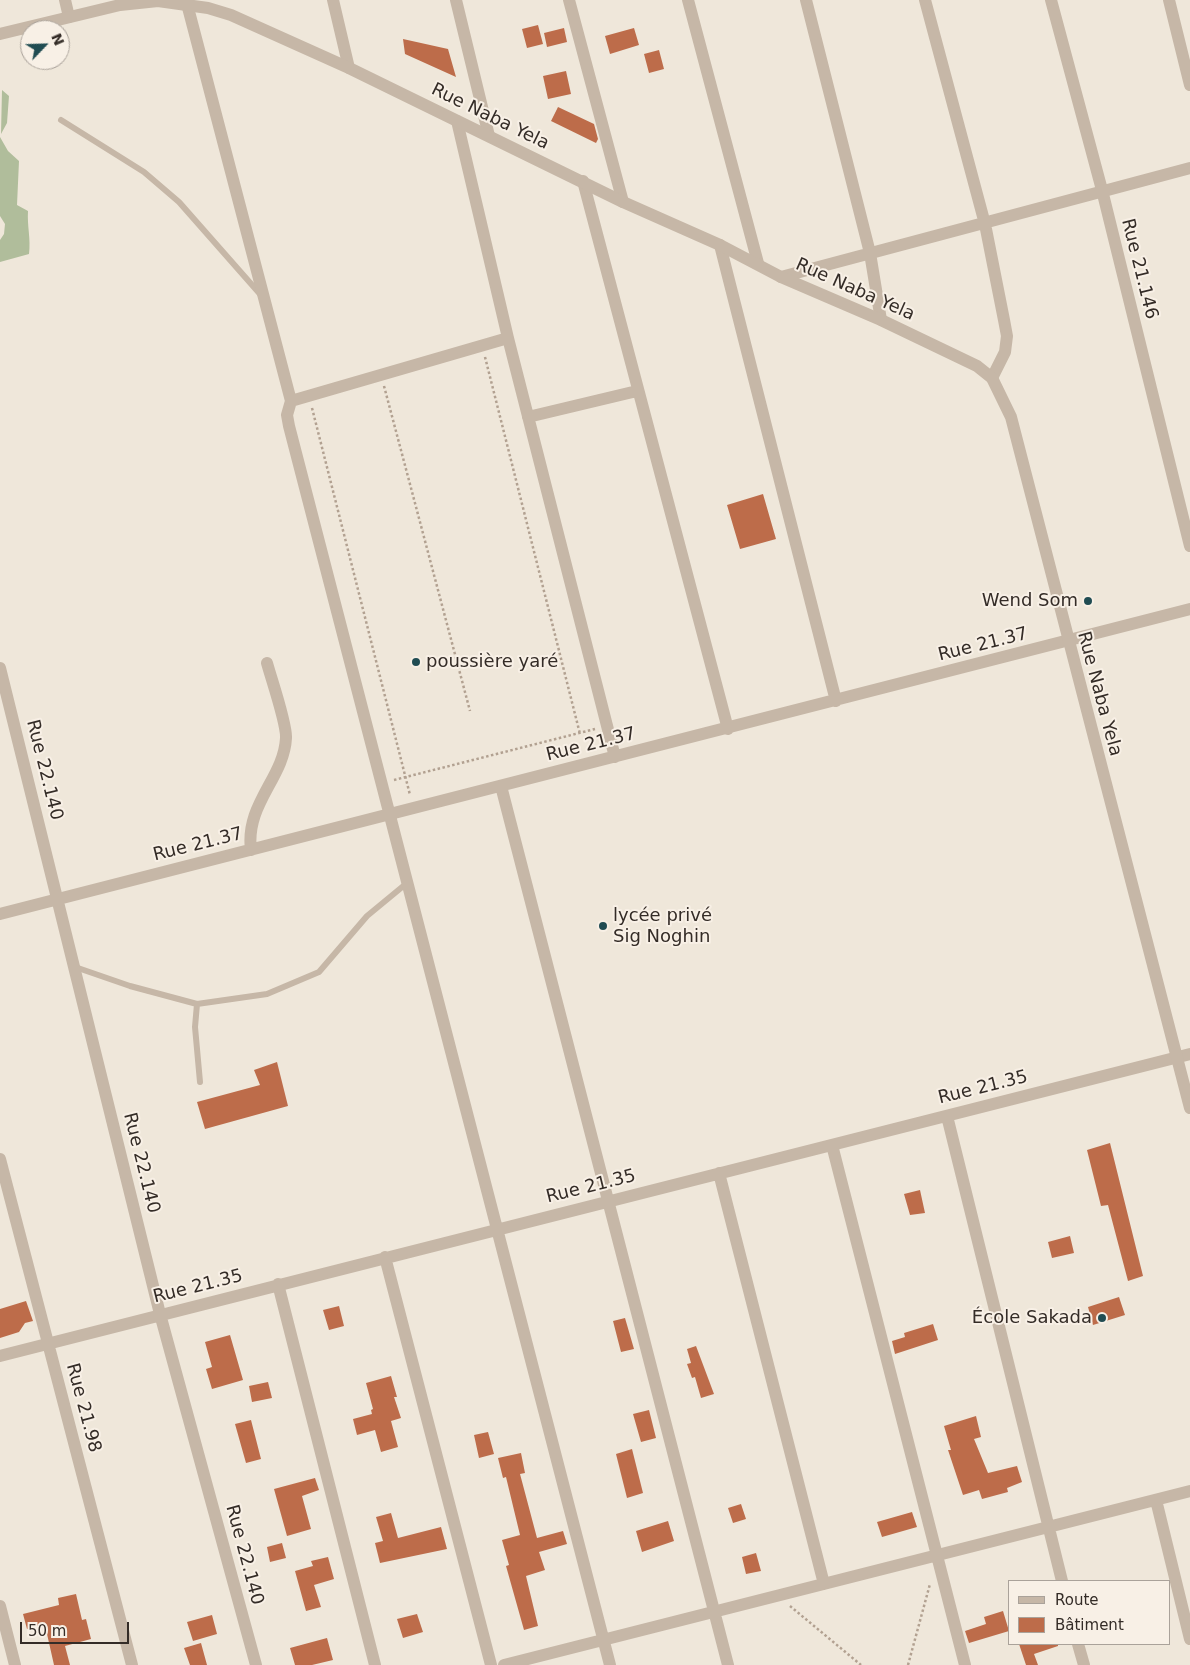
<!DOCTYPE html>
<html>
<head>
<meta charset="utf-8">
<style>
	body { margin:0 }
	#map { position:relative; width:1190px; height:1665px; overflow:hidden; background:#efe7da; font-family:"DejaVu Sans",sans-serif }
	canvas { display:block }
	.legend { position:absolute; left:1008px; top:1580px; width:162px; height:65px; box-sizing:border-box; background:#f8f0e6; border:1px solid #aaa29a; margin:0; padding:6px 9px; list-style:none; font-size:15px; color:#342c27 }
	.legend li { display:flex; align-items:center; gap:10px; height:25px }
	.legend b { width:25px; border:1px solid #aaa29a }
	.north { position:absolute; left:20px; top:20px; width:50px; height:50px; box-sizing:border-box; background:#f8f0e6; border:1px solid #aaa29a; border-radius:50%; rotate:66deg; font-size:14px; font-weight:700; line-height:20px; text-align:center; color:#342c27 }
	.north::after { content:''; display:block; margin:auto; width:18px; height:22px; background:#204c52; clip-path:polygon(50% 0,100% 100%,50% 72%,0 100%) }
	.scale { position:absolute; left:20px; top:1622px; width:109px; height:22px; box-sizing:border-box; border:2px solid #342c27; border-top:0; padding-left:6px; font-size:15px; line-height:18px; white-space:nowrap; color:#342c27; -webkit-text-stroke:4px #f8f0e6; paint-order:stroke }
</style>
</head>
<body>
<div id="map">
<canvas width="1190" height="1665"></canvas>
<ul class="legend">
<li><b style="height:6px;background:#c6b7a7"></b>Route</li>
<li><b style="height:14px;background:#bd6c4a"></b>Bâtiment</li>
</ul>
<div class="north">N</div>
<div class="scale">50 m</div>
</div>
<script>
const g = document.querySelector('canvas').getContext('2d');
g.lineJoin = 'round';
function fill(path, color) { g.fillStyle = color; g.fill(path, 'evenodd'); }
function trace(path, color, width, dash) { g.strokeStyle = color; g.lineWidth = width; g.lineCap = dash ? 'butt' : 'round'; g.setLineDash(dash || []); g.stroke(path); }
function write(font, color, halo, rows, align = 'center') {
  g.font = font + ' "DejaVu Sans",sans-serif'; g.lineWidth = 4; g.setLineDash([]); g.textBaseline = 'middle'; g.strokeStyle = halo; g.fillStyle = color; for (const [text, x, y, turn = 0] of rows) {
    g.save(); g.translate(x, y); g.rotate((+turn || 0) * Math.PI / 180); g.textAlign = isNaN(turn) ? turn : align; if (halo) g.strokeText(text, 0, 0); g.fillText(text, 0, 0); g.restore();
  }
}
fill(new Path2D(`
	M2 90 9 96 7 123 1 134Z
	M0 137 8 151 19 161 17 205 28 211C27 226 31 239 29 254L0 262V240L4 234 5 224 0 216Z`), '#b0bd9b');
fill(new Path2D(`
	M538 25 543 44 527 48 522 29Z
	M564 28 567 42 547 47 544 33Z
	M634 28 639 45 610 54 605 36Z
	M403 39 448 49 456 77 405 54Z
	M659 50 664 69 649 73 644 54Z
	M566 71 571 94 548 99 543 76Z
	M558 107 594 124 598 139 596 143 551 121Z
	M763 494 776 539 740 549 727 505Z
	M277 1062 288 1106 205 1129 197 1102 260 1085 254 1070Z
	M1110 1143 1143 1276 1128 1281 1108 1205 1101 1206 1087 1150Z
	M920 1190 925 1213 910 1215 904 1194Z
	M1070 1236 1074 1253 1052 1258 1048 1242Z
	M1119 1297 1125 1315 1093 1325 1088 1307Z
	M26 1301 33 1321 25 1323 19 1332 0 1338V1309Z
	M339 1306 344 1326 329 1330 323 1310Z
	M625 1318 634 1349 621 1352 613 1321Z
	M933 1324 938 1340 895 1354 892 1341 905 1337 904 1333Z
	M230 1335 243 1380 212 1389 206 1369 212 1367 205 1342Z
	M696 1346 714 1394 701 1398 695 1377 692 1378 687 1364 691 1363 687 1349Z
	M391 1376 397 1397H394L401 1418 391 1421 398 1447 381 1452 375 1430 357 1435 353 1419 372 1414 371 1410 373 1409 366 1383Z
	M268 1382 272 1398 252 1402 249 1386Z
	M649 1410 656 1438 641 1442 633 1414Z
	M976 1416 981 1437 974 1439 988 1473 1017 1466 1022 1482 1007 1488 1008 1492 982 1499 979 1490 963 1495 948 1450H951L944 1426Z
	M251 1420 261 1459 246 1463 235 1424Z
	M488 1432 494 1454 479 1458 474 1435Z
	M632 1449 643 1493 627 1498 616 1454Z
	M521 1453 525 1473 520 1474 537 1538 563 1531 567 1544 539 1552 545 1570 526 1576 538 1626 524 1630 506 1566 509 1565 502 1540 520 1535 506 1477 503 1478 498 1458Z
	M315 1478 319 1490 302 1496 311 1529 287 1536 274 1489Z
	M741 1504 746 1519 733 1523 728 1508Z
	M912 1512 917 1527 882 1537 877 1522Z
	M391 1513 398 1538 441 1527 447 1549 380 1563 375 1543 383 1541 376 1517Z
	M668 1521 674 1541 642 1552 636 1531Z
	M282 1543 286 1558 270 1562 267 1547Z
	M756 1553 761 1571 746 1574 742 1557Z
	M328 1557 334 1579 314 1585 321 1607 306 1611 295 1571 313 1566 311 1561Z
	M76 1594 82 1620 86 1619 91 1639 65 1646 70 1665H54L45 1625 27 1629 23 1614 59 1605 58 1598Z
	M1003 1611 1009 1631 969 1643 965 1631 986 1624 984 1617Z
	M417 1614 423 1632 403 1638 397 1619Z
	M212 1615 217 1634 193 1641 187 1622Z
	M327 1638 333 1660 312 1665H295L290 1648Z
	M201 1643 207 1665H190L184 1648Z
	M1019 1644H1058V1646L1034 1654 1038 1665H1026Z`), '#bd6c4a');
trace(new Path2D(`
	M485 357 580 734
	M384 386 470 711
	M312 408 410 795
	M394 780 595 729
	M790 1606 861 1665
	M908 1665 930 1584`), '#b2a191', 2.5, [2.5, 2.5]);
trace(new Path2D(`
	M61 120 144 172 179 202 260 294
	M75 967 130 986 197 1004 267 994 319 972 367 916 407 883
	M197 1004 195 1027 200 1082`), '#c6b7a7', 6);
trace(new Path2D(`
	M65 0 69 17
	M186 0 291 401 287 415 289 426C395 839 506 1251 610 1665
	M333 0 349 68
	M456 0 489 136
	M569 0 623 202
	M688 0 758 263
	M806 0 870 253 881 320
	M925 0 985 224 1004 320 1007 336 1005 352 992 378
	M1051 0 1102 190 1190 546
	M1169 0 1190 85
	M457 121 508 338 615 757
	M583 181 728 729
	M720 245 836 701
	M781 277 1190 168
	M291 401 508 338
	M528 417 637 391
	M0 668 160 1314 256 1665
	M501 786 728 1665
	M251 850C245 804 284 778 286 738 287 724 271 678 267 663
	M0 914 1190 609
	M947 1116 1062 1581
	M832 1145 965 1665
	M0 1159 132 1665
	M719 1173 824 1584
	M385 1257 491 1665
	M278 1284 375 1665
	M0 1356 1190 1054
	M1156 1500 1190 1639
	M0 1606 15 1665
	M1078 1644 1084 1665
	M504 1665 1190 1491`), '#c6b7a7', 12);
trace(new Path2D(`
	M0 34 120 5 158 1 208 8 231 15 349 68 623 202 720 245 781 277 881 320 977 366 992 378 1011 417 1190 1108`), '#c6b7a7', 12);
for (const [x, y, r, color] of [
	[1088,601,5,"#204c52"],
	[416,662,5,"#204c52"],
	[603,926,5,"#204c52"],
	[1102,1318,5,"#204c52"]
]) { const dot = new Path2D(); dot.arc(x, y, r, 0, 2 * Math.PI); g.fillStyle = color; g.fill(dot); trace(dot, '#f8f0e6', 2); }
write('18px', '#342c27', '#f8f0e6', [
	["Rue Naba Yela",490,117,26],
	["Rue 21.146",1139,269,76],
	["Rue Naba Yela",855,290,24],
	["Rue 21.37",983,645,-14],
	["Rue Naba Yela",1099,694,75],
	["Rue 21.37",591,745,-14],
	["Rue 22.140",44,770,76],
	["Rue 21.37",198,845,-14],
	["Rue 21.35",983,1088,-14],
	["Rue 22.140",141,1163,76],
	["Rue 21.35",591,1187,-14],
	["Rue 21.35",198,1287,-14],
	["Rue 21.98",83,1408,75],
	["Rue 22.140",244,1555,75]
]);
write('18px', '#342c27', '#f8f0e6', [
	["Wend Som",1078,601],
	["poussière yaré",426,662,"left"],
	["lycée privé",613,916,"left"],
	["Sig Noghin",613,937,"left"],
	["École Sakada",1092,1318]
], 'right');
</script>
</body>
</html>
